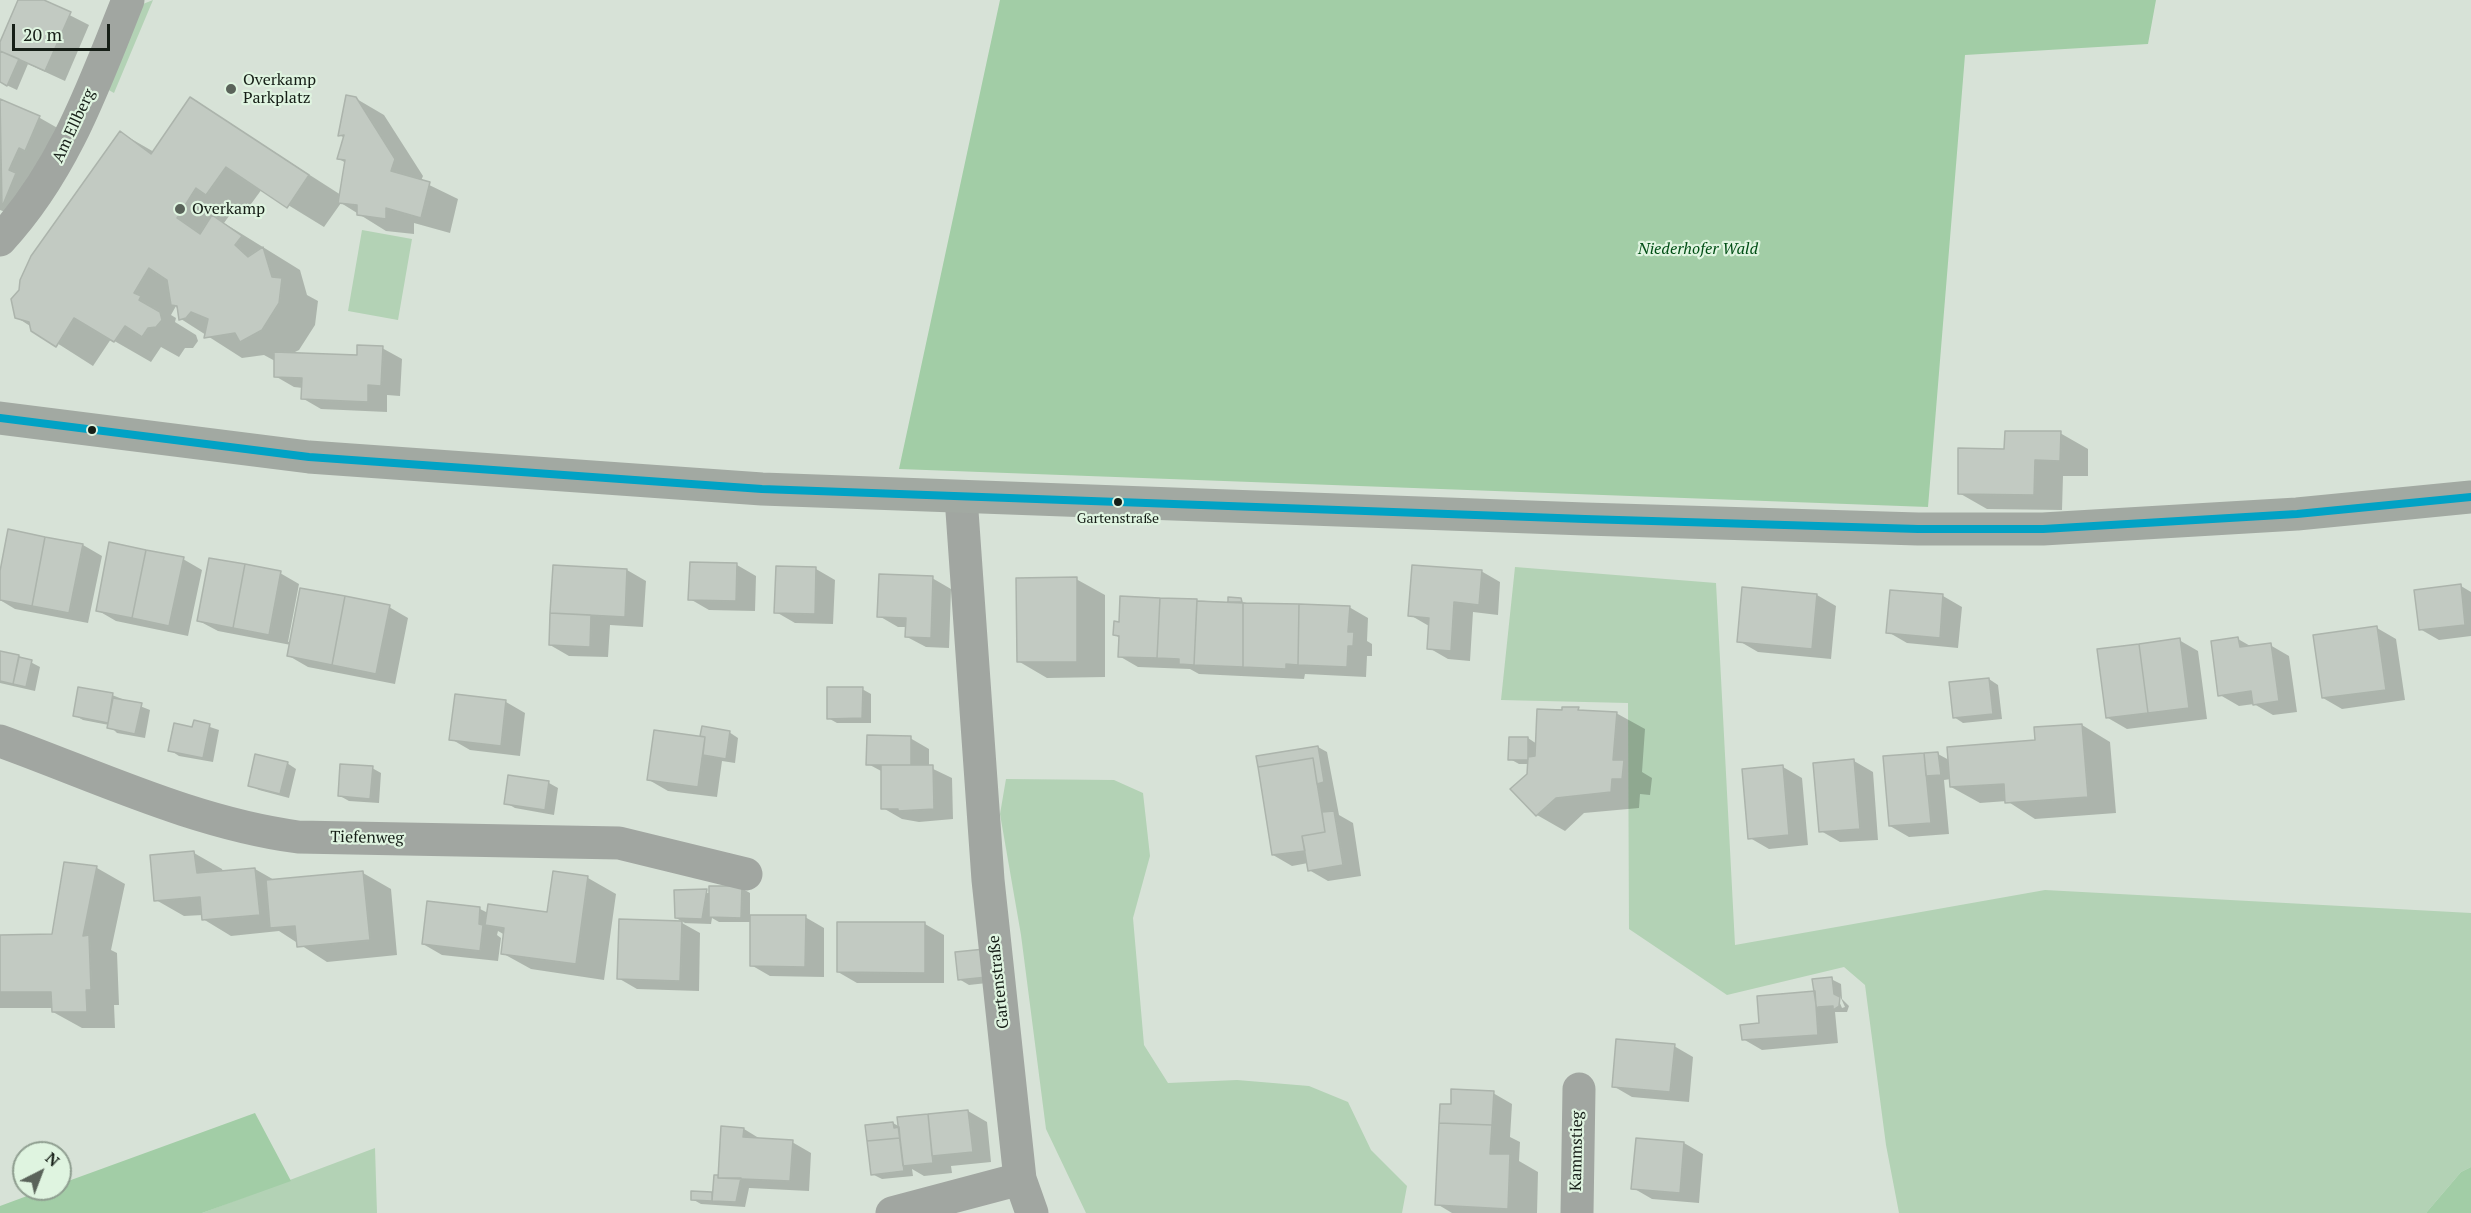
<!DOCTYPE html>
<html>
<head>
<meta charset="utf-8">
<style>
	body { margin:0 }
	#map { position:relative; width:2471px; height:1213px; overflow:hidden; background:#d7e2d7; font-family:"PT Serif",serif }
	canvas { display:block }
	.north { position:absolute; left:12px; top:1141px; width:60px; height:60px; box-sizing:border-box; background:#dff4e0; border:2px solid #8f9e90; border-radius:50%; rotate:42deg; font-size:16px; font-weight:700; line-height:24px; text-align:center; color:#161e17 }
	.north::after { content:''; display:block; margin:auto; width:21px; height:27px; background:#5a635a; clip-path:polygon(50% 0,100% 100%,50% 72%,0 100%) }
	.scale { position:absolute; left:12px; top:24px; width:98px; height:27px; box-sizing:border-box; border:3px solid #161e17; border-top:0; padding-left:8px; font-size:18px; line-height:21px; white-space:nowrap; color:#161e17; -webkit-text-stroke:4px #dff4e0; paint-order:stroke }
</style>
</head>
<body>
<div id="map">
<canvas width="2471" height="1213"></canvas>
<div class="north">N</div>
<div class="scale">20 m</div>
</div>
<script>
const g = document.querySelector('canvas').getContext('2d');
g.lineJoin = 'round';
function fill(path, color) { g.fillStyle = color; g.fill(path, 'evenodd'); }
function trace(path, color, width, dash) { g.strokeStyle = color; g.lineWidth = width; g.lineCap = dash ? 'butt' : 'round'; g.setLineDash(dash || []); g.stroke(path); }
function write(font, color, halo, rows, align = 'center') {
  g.font = font + ' "PT Serif",serif'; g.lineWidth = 4.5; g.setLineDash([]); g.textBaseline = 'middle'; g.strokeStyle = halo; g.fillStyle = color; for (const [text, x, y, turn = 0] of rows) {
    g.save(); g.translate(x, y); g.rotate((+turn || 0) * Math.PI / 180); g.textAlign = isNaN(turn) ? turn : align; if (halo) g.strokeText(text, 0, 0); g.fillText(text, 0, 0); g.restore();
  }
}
fill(new Path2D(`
	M153 0 114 93 107 89 138 6Z
	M362 230 412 239 398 320 348 311Z
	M1515 567 1716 583 1735 945 2045 890 2471 913V1167L2461 1172 2426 1213H1899L1886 1145 1865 985 1844 967 1727 995 1629 929 1628 703 1501 700Z
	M1006 779 1114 780 1143 793 1150 856 1133 918 1144 1045 1168 1083 1237 1080 1309 1086 1348 1102 1371 1150 1407 1186 1402 1213H1086L1046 1129 1021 935 1000 814Z
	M375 1148 377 1213H202Z`), '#b3d2b5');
fill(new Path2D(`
	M1000 0H2156L2148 44 1965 55 1928 507 899 469Z
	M255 1113 291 1181 202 1213H0V1206L46 1189H60V1184Z
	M2471 1167V1213H2426L2461 1172Z`), '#a2cda6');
fill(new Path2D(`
	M20 0H40L89 25 65 81 28 64 17 90 0 82V45Z
	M355 98 384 115 423 176 421 181 458 199 450 233 414 223V234L386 231 341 203 324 227 262 189 243 215 234 209 224 223 300 270 307 295 318 301 315 325 299 350 291 354 359 357 382 348 402 359 400 396 387 395V412L321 409 302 398 303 388 294 387 275 376V361L264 355 242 358 181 319 176 306 171 315 176 318 175 322 196 335 198 341 193 348H185L179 357 161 347 151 362 111 339 93 366 16 317 21 290 121 133 154 152 191 99 341 195 346 163 339 159 345 138 339 135Z
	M0 101 40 118 68 134 30 222 0 210Z
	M2060 433 2088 449V476H2063L2062 510 1987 509 1959 493 2006 451Z
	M9 531 83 545 102 556 88 623 15 609 0 600V579Z
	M183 559 202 570 188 636 116 621 97 610Z
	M737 565 756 576 755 611 709 610 690 599Z
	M816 569 835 580 833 624 795 623 776 612Z
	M627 570 646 581 643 627 610 625 608 657 569 656 550 645Z
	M1481 571 1500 582 1498 615 1473 612 1470 661 1448 659 1429 648V626L1410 615Z
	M280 573 299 584 288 642 389 607 408 618 395 684 308 667 289 656 291 645 218 631 199 621Z
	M932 578 951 589 949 648 926 647 907 637V627H898L879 616Z
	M1076 579 1105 595V677L1047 678 1018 661Z
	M2461 586 2471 592V636L2439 640 2420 629Z
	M1744 588 1817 595 1836 606 1831 659 1758 652 1739 641Z
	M1943 596 1962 607 1958 648 1907 643 1888 632Z
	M1122 597 1230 602V599L1247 603 1349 607 1368 618 1367 641 1372 644V656H1367L1366 677 1305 674 1304 679 1199 674 1190 669 1138 667 1119 656 1120 638 1115 635 1121 623Z
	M2377 628 2396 639 2405 700 2342 709 2323 698Z
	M2238 639 2252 647 2270 645 2289 656 2297 712 2273 715 2254 704 2239 706 2220 695Z
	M2179 640 2198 651 2207 719 2127 729 2108 718Z
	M0 652 19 656 40 667 35 691 0 683Z
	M1989 679 1998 685 2002 719 1963 723 1954 717Z
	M862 689 871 694V723H837L828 718Z
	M112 695 150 710 145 738 117 733 109 725 83 720 74 715Z
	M506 702 525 713 520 756 470 750 451 739Z
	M1578 709 1584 712 1616 713 1645 729 1642 772 1652 778 1650 795 1640 794 1639 808 1584 813 1565 831 1537 815 1529 764H1519L1510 759V738H1528L1537 744 1538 710Z
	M195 722 219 730 213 762 179 756 170 750 194 729Z
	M2082 725 2110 742 2116 813 2035 819 2007 801 1980 803 1951 787V779L1944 780 1949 834 1909 837 1890 826 1938 754 1949 760 2036 741Z
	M655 731 708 738 729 732 738 738 735 763 722 761 717 797 668 791 649 780Z
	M910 738 929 749V767L952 778 953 819 919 822 902 819 883 808V772L868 764Z
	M1318 747 1327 752 1339 815 1353 823 1361 876 1328 881 1309 870 1308 863 1292 866 1273 855Z
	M1854 761 1873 772 1878 840 1840 842 1821 831Z
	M287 763 296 769 289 798 259 790 249 785Z
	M1783 767 1802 778 1808 845 1769 849 1750 838Z
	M372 768 381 773 379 803 349 801 340 796Z
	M510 777 549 783 558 788 554 815 515 808 506 803Z
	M194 853 222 869 223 872 255 869 276 881 363 873 391 889 397 955 327 962 279 931 231 936 203 919V915L184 916 156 900Z
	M65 863 97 868 125 884 111 950 117 953 119 1005H114L115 1028H82L53 1012V1008H0V936H53Z
	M554 873 588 878 616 894 604 980 531 969 502 953 505 935 498 931 497 935 501 938 498 961 442 955 423 944 428 902 480 909 488 913 549 914Z
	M741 888 750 893V916L805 917 824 928V977L770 976 751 965 752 922H719L712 918 711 924 682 923 700 933 699 991 637 989 618 978 620 920 685 923 676 918 675 892 710 893Z
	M925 924 944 935V983H857L838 972Z
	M957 953 996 982 969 985 959 979Z
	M1831 979 1841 984 1842 999 1849 1006 1847 1012H1835L1838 1043 1762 1050 1743 1039 1761 1025 1816 992ZM1837 996H1840L1845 1007 1842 1008Z
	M1674 1046 1693 1057 1689 1102 1632 1097 1613 1086Z
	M1493 1093 1512 1104 1510 1137 1520 1142 1519 1161 1538 1172 1537 1213H1452L1437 1204 1452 1106Z
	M968 1111 987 1122 991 1162 951 1166 952 1173 924 1176 912 1169 913 1176 882 1179 872 1174 893 1123 900 1127Z
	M744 1129 762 1140 792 1142 811 1153 809 1191 749 1188 745 1207 701 1204 692 1199 693 1193 714 1194 715 1176H719Z
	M1637 1139 1684 1143 1703 1154 1699 1203 1652 1199 1633 1188Z`), '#0003');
const building = new Path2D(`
	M18 0H44L71 12 45 71 0 51V42Z
	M0 51 19 59 7 86 0 82Z
	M346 95 356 97 395 159 391 171 430 182 421 218 386 208V219L357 215V205L338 203 345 160 337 159 344 135 338 136Z
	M190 97 309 175 287 208 226 167 206 195 196 188 177 218 200 234 212 215 242 236 235 245 248 257 263 247 272 277 282 278 279 303 262 330 240 342 235 333 204 338 208 319 191 312 186 318 179 320 177 306 171 305 167 280 149 268 134 293 141 296 139 300 160 312 162 320 156 327 148 328 142 337 125 326 114 342 74 318 56 347 31 331 29 322 15 318 11 299 19 290 20 280 31 256 120 131 151 154Z
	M0 99 40 116 25 151 19 148 13 161 9 170 16 173 2 207Z
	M357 345 383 346 381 386 368 385V402L301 399 302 378 274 377V352L357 355Z
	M2005 431H2061L2060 461 2035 460 2034 495 1958 494V448L2004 449Z
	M8 529 45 537 32 606 0 600V571Z
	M45 537 83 544 69 613 32 606Z
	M109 542 146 550 132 618 96 611Z
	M146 550 184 557 169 626 132 618Z
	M209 558 245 564 233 628 197 621Z
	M690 562 737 563 736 601 688 600Z
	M245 564 281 571 269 635 233 628Z
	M553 565 627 569 625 617 550 613Z
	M1412 565 1482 570 1479 605 1454 602 1451 651 1427 649 1429 618 1408 616Z
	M776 566 816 567 815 614 774 613Z
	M879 574 933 576 931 638 905 637 906 618 877 617Z
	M1077 577V662H1017L1016 578Z
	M2461 584 2465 625 2419 630 2414 590Z
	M1742 587 1817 594 1812 649 1737 642Z
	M300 588 345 596 332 665 287 656Z
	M1890 590 1943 594 1940 638 1886 633Z
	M345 596 390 605 376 674 332 665Z
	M1120 596 1160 598 1157 658 1118 657 1119 636 1113 635 1114 621 1119 622Z
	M1228 597 1241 598 1242 602H1228Z
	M1160 598 1197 599 1194 665 1179 664V659L1157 658Z
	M1197 601 1243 603V667L1194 665Z
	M1243 603 1299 604 1298 665 1286 664V669L1243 667Z
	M1299 604 1350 606 1348 632H1354L1353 646H1348L1347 667 1298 665Z
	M550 613 591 615 590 647 549 645Z
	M2377 626 2386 690 2322 698 2313 635Z
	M2238 637 2240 647 2271 643 2279 701 2253 705 2251 691 2218 696 2211 641Z
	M2180 638 2189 708 2148 713 2139 644Z
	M2139 644 2148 713 2106 718 2097 649Z
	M0 651 19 655 13 684 0 681Z
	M19 657 32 660 26 687 13 684Z
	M1989 678 1993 714 1953 718 1949 682Z
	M78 687 113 693 108 723 73 716Z
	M827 687H863L862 718 827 719Z
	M455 694 506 700 501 746 449 740Z
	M113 698 142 703 135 734 107 728Z
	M1562 707H1579L1578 710 1617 712 1613 760H1624L1622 779H1612L1611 792 1556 798 1536 816 1510 789 1527 774 1528 757 1535 756 1537 709 1562 710Z
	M194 720 210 724 203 758 168 751 174 723 192 727Z
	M2082 724 2088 797 2005 803 2004 784 1950 787 1947 747 2035 740 2034 727Z
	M702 726 730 731 726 759 703 755 705 737 700 736Z
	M654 730 705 737 698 787 647 780Z
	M867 735 911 736V765H866Z
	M1509 737H1528V760H1508Z
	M1318 746 1324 782 1317 784 1313 758 1258 767 1256 756Z
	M1938 752 1941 775 1926 776 1924 753Z
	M1924 753 1931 823 1889 826 1883 756Z
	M255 754 288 762 280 794 248 786Z
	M1313 758 1325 832 1302 836 1305 851 1272 855 1258 767Z
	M1854 759 1860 829 1819 832 1813 763Z
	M340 764 373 766 370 799 338 796Z
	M881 765H933L934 809 898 811V809H881Z
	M1783 765 1789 835 1748 839 1742 769Z
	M508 775 549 781 545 810 504 804Z
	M1334 811 1343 865 1308 871 1302 836 1325 832 1322 812Z
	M194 851 197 873 255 868 260 915 202 920 200 897 154 901 150 855Z
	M64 862 97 866 83 936 89 935 91 990H86L87 1012H52L51 992H0V935L52 934Z
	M363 871 370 940 297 947 295 926 270 928 266 880Z
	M553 871 588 876 576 964 501 954 504 928 485 925 488 904 547 912Z
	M709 886H742L741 918 709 917Z
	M707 889 702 919 675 918 674 890Z
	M427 901 480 907 479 924 483 925 480 951 422 944Z
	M750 915H806L805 967 750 966Z
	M619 919 682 921 680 981 617 979Z
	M837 922H925V973L837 972Z
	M985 949 987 977 958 980 955 952Z
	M1832 977 1834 994 1840 997 1839 1006 1833 1010V1006L1818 1007 1817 1011 1812 979Z
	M1815 991 1818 1035 1742 1040 1740 1025 1759 1023 1757 996Z
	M1616 1039 1675 1044 1670 1092 1612 1087Z
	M1451 1089 1494 1091 1492 1125 1439 1123 1440 1104H1451Z
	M968 1110 973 1152 932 1156 928 1114Z
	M928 1114 933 1163 903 1166 897 1117Z
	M893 1122 894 1128 899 1127 900 1138 867 1141 865 1125Z
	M1439 1123 1492 1125 1490 1154H1510L1508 1209 1435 1205Z
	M721 1126 744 1128 743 1137 793 1140 790 1181 718 1178Z
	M900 1138 904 1171 871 1175 867 1141Z
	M1636 1138 1684 1142 1680 1193 1631 1189Z
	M714 1175H718V1178H741L736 1202 712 1201Z
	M691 1191 712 1192V1201L691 1200Z`);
fill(building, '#c2cac2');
trace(building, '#acb4ac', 1.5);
trace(new Path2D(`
	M0 240C64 171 94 85 128 0
	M961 497 988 880 1020 1179 1032 1213
	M0 741C97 776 194 823 298 837L619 843 746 874
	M892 1213 1020 1179
	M1577 1213 1579 1089`), '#a1a6a1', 33);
trace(new Path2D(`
	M0 418 309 457 762 489 1585 519 1918 529H2043L2297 514 2471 497`), '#a2a9a2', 33);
trace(new Path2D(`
	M0 418 309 457 762 489 1585 519 1918 529H2043L2297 514 2471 497`), '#01a2c5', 8);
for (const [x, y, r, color] of [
	[231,89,6,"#5a635a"],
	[180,209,6,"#5a635a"],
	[92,430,5,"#161e17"],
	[1118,502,5,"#161e17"]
]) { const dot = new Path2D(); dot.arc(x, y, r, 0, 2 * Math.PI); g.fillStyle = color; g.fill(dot); trace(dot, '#dff4e0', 2); }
write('14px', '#161e17', '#dff4e0', [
	["Gartenstraße",1118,519]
]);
write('16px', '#161e17', '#dff4e0', [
	["Overkamp",243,80],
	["Parkplatz",243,98],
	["Overkamp",192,209]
], 'left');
write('16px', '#161e17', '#dff4e0', [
	["Am Ellberg",74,126,-65],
	["Tiefenweg",367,838,1],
	["Gartenstraße",999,982,-96],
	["Kammstieg",1577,1151,-89]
]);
write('italic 16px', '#004e15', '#dff4e0', [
	["Niederhofer Wald",1698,249]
]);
</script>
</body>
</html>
